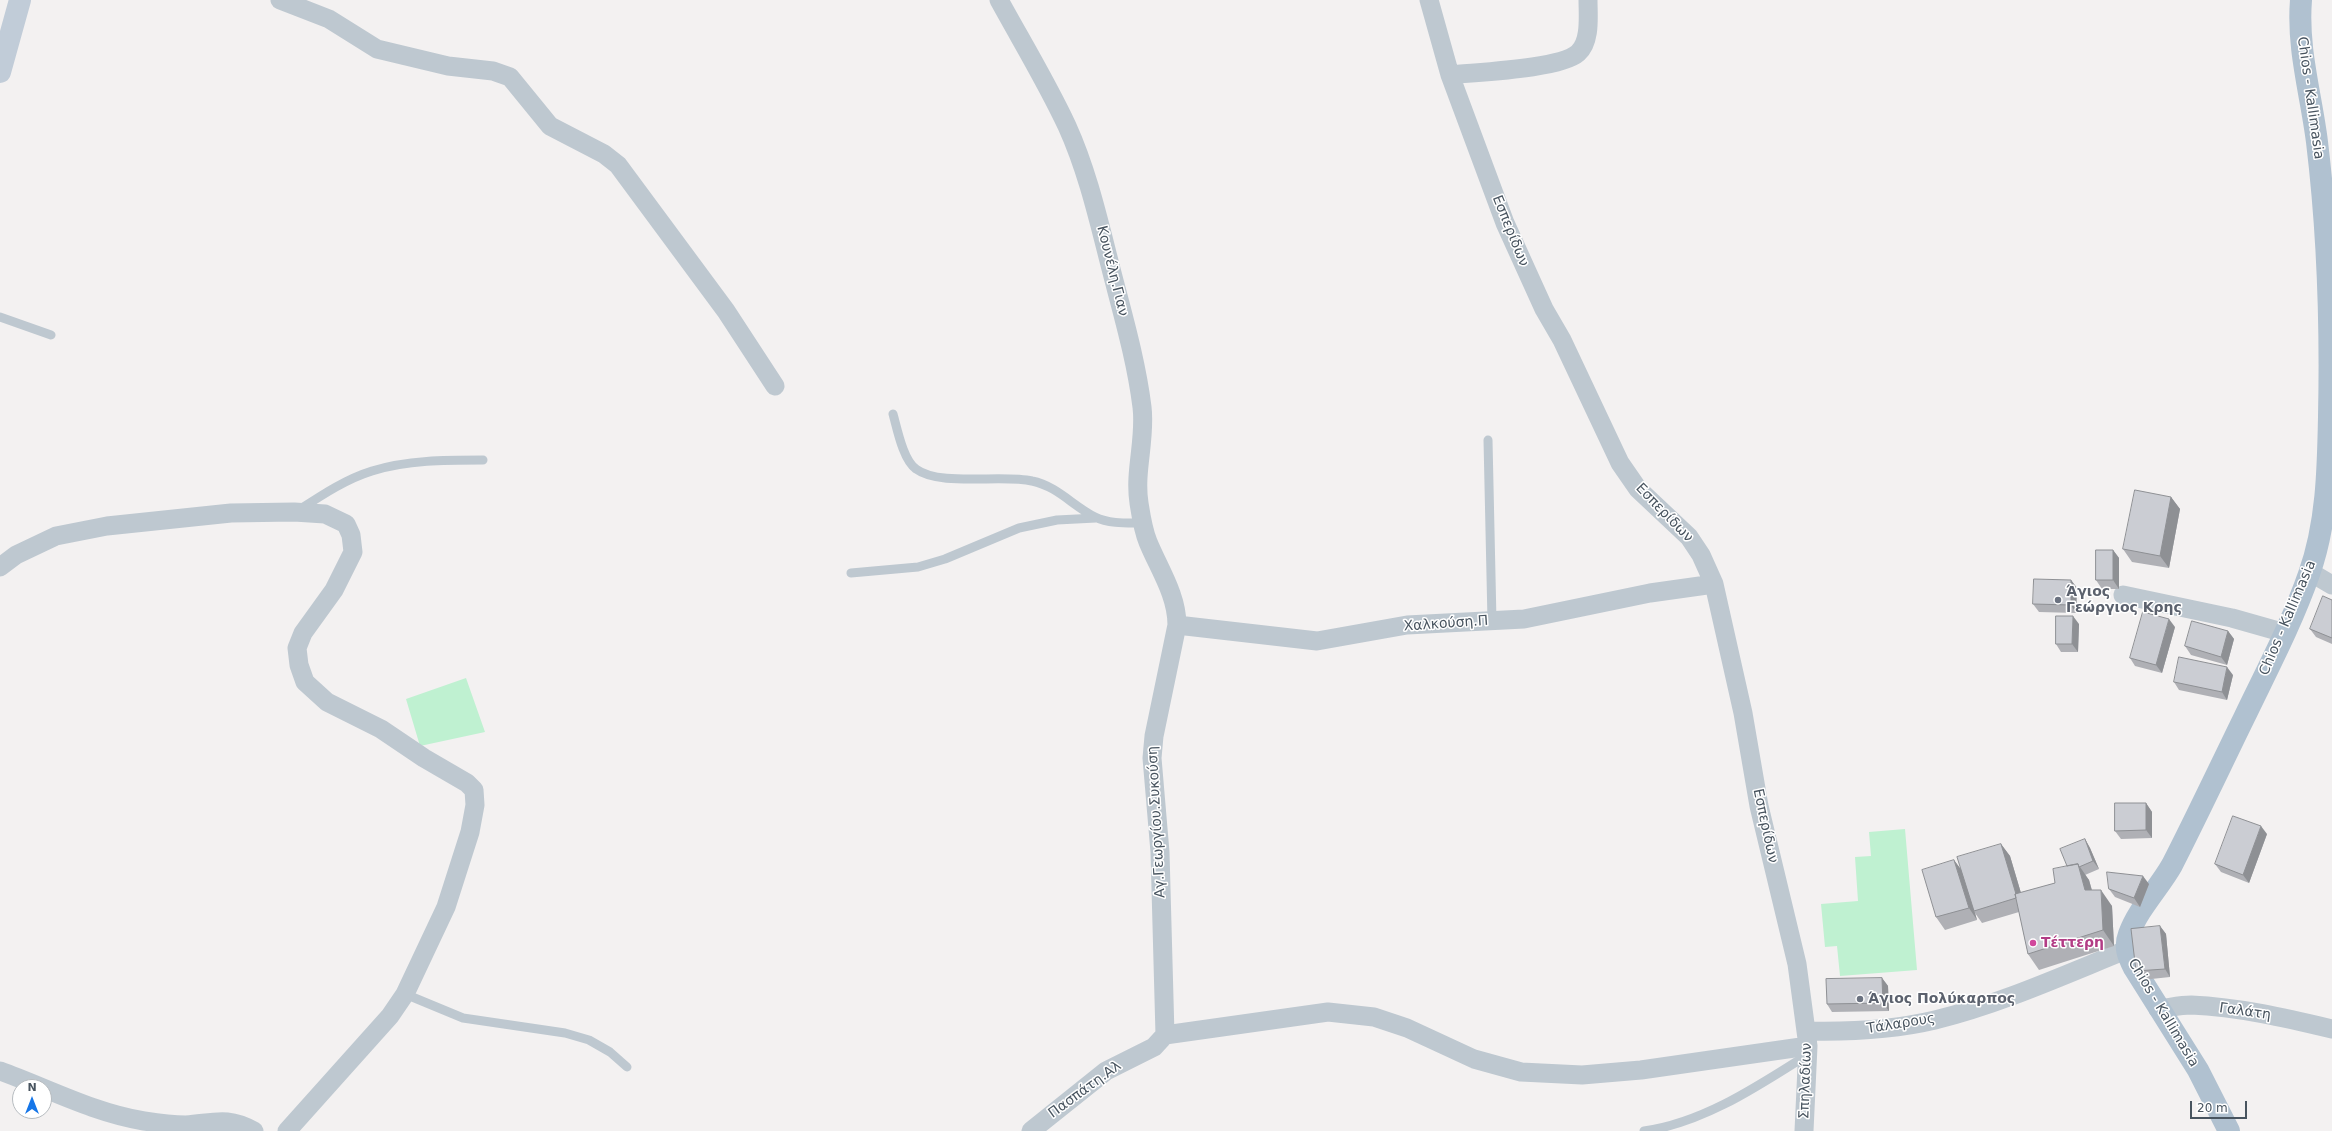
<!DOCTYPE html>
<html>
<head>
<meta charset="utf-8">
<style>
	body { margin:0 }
	#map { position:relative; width:2332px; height:1131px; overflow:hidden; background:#f3f1f1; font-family:"DejaVu Sans",sans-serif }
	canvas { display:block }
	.north { position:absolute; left:12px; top:1079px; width:40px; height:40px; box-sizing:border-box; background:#fff; border:1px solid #b6bbbf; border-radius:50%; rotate:0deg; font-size:11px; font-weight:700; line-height:16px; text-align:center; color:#48545f }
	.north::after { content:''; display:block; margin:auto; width:14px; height:18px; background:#1676e8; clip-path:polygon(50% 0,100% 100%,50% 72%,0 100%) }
	.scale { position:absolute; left:2190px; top:1101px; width:57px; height:18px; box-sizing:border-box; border:2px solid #48545f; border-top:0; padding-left:5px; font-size:12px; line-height:14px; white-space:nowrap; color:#48545f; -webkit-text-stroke:3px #fff; paint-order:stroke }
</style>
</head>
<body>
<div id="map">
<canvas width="2332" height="1131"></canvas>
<div class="north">N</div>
<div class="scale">20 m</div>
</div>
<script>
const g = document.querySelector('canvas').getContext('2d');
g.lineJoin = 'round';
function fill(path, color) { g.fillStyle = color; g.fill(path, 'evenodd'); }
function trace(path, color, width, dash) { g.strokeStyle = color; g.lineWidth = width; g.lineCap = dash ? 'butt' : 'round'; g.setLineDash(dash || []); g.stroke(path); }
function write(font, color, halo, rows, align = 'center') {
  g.font = font + ' "DejaVu Sans",sans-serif'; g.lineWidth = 3; g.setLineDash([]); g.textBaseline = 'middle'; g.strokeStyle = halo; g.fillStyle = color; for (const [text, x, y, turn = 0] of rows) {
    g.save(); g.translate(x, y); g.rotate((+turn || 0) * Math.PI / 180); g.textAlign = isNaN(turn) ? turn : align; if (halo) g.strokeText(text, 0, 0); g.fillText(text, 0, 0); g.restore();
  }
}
fill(new Path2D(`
	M466 678 485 732 420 746 406 699Z
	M1905 829 1917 970 1840 976 1837 946 1825 947 1821 904 1858 901 1855 857 1871 856 1869 832Z`), '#bff1d1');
trace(new Path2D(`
	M0 317 51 335
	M893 414C897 428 903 460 916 469 940 487 1002 474 1032 481 1057 486 1073 506 1095 517 1109 524 1127 523 1142 523
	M1488 440 1492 621
	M299 510C322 495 346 479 372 471 407 460 446 460 483 460
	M851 573 918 567 945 559 1019 528 1057 520 1096 518
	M405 994 463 1018 565 1033 589 1040 610 1052 627 1067
	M1644 1131C1703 1123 1758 1086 1807 1055`), '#bec8d0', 9);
trace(new Path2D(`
	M280 0 329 19 377 49 448 66 493 71 510 77 550 126 604 154 618 165 726 311 775 386
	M999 0C1022 42 1047 83 1067 126 1087 170 1098 218 1110 265 1122 312 1136 359 1142 407 1146 439 1134 471 1139 503 1141 516 1143 530 1148 542 1159 569 1177 595 1177 625L1154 736 1152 758 1160 852 1165 1035 1154 1047 1106 1071 1031 1131
	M1429 0 1450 75 1505 223 1544 309 1562 340 1620 463 1638 489 1689 537 1701 555 1714 584 1743 713 1759 806 1797 964 1808 1046 1804 1131
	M1450 75C1477 72 1560 69 1578 53 1591 41 1588 16 1588 0
	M0 567 16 555 56 536 107 526 231 513 294 512 325 514 346 524 351 535 353 552 334 590 303 633 297 648 299 665 305 682 327 702 381 729 424 758 467 783 474 790 475 805 470 832 446 907 405 994 390 1016 287 1131
	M2310 572 2332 585
	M2123 595 2232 618 2285 633
	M1177 625 1317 641 1407 625 1524 619 1650 593 1714 584
	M2158 1009C2168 1008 2180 1005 2191 1005 2239 1007 2286 1018 2332 1029
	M1807 1031C1850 1032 1893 1030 1935 1020 2000 1004 2064 975 2126 950
	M1165 1035 1328 1012 1374 1017 1407 1028 1474 1059 1521 1072 1582 1075 1641 1070 1808 1046
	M0 1071C47 1088 94 1113 144 1121 157 1123 173 1125 186 1125 214 1123 227 1116 254 1131`), '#bec8d0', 19);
trace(new Path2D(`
	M0 72 20 0`), '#c1ccd8', 22);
trace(new Path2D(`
	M2229 1131 2198 1070 2134 968C2128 956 2124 947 2129 934 2138 909 2159 888 2172 865 2197 816 2220 767 2244 718 2267 670 2292 623 2309 574 2327 524 2328 469 2329 417 2331 325 2328 233 2317 142 2311 94 2297 49 2301 0`), '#b0c1d0', 22);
fill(new Path2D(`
	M2171 497 2180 509 2169 568 2132 562 2123 549Z
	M2113 550 2119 558V589H2102L2096 580Z
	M2071 580 2077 588 2076 613 2039 612 2033 604Z
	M2332 600V644L2316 637 2310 629Z
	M2079 624 2078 652H2061L2056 644Z
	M2175 627 2162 673 2135 666 2130 658Z
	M2228 631 2234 639 2227 665 2191 655 2185 646Z
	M2233 675 2227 700 2179 690 2174 682Z
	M2146 803 2152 812V838L2121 839 2115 831Z
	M2267 834 2249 883 2221 872 2215 864Z
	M2085 839 2090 848 2099 869 2085 875 2089 880 2092 890 2112 906 2114 946 2039 970 2028 954 2019 912 1982 923 1975 913 1977 920 1945 930 1936 917 1954 860 1961 870 2001 844 2010 856 2021 893 2055 883Z
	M2149 884 2140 907 2115 897 2109 889Z
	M2160 926 2166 934 2170 977 2142 980 2136 971Z
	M1882 978 1888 986 1889 1011 1832 1012 1827 1004Z`), '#afb0b5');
fill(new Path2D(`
	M2171 497 2180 509 2169 568 2160 556Z
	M2113 550 2119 558V589L2113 580Z
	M2071 580 2077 588 2076 613 2071 605Z
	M2073 616 2079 624 2078 652 2072 644Z
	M2169 619 2175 627 2162 673 2156 665Z
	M2228 631 2234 639 2227 665 2221 657Z
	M2227 667 2233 675 2227 700 2222 692Z
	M2146 803 2152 812V838L2146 830Z
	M2261 826 2267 834 2249 883 2243 875Z
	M2085 839 2090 848 2099 869 2093 861Z
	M2001 844 2010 856 2026 910 2017 898Z
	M1954 860 1963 872 1974 911 1975 913 1977 920 1969 908Z
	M2078 864 2089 880 2096 906 2085 890Z
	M2143 876 2149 884 2140 907 2134 898Z
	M2101 890 2112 906 2114 946 2103 930Z
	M2160 926 2166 934 2170 977 2165 969Z
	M1882 978 1888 986 1889 1011 1883 1003Z`), '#8e9094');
const building = new Path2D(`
	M2135 490 2171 497 2160 556 2123 549Z
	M2096 550H2113V580H2096Z
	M2034 579 2071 580V605L2033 604Z
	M2323 596 2332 600V638L2310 629Z
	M2143 612 2169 619 2156 665 2130 658Z
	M2056 616H2073L2072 644H2056Z
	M2192 621 2228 631 2221 657 2185 646Z
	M2179 657 2227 667 2222 692 2174 682Z
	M2115 803H2146V830L2115 831Z
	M2233 816 2261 826 2243 875 2215 864Z
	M2085 839 2093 861 2079 867 2078 864 2067 866 2060 849Z
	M2001 844 2016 894H2015L2016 898 1974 911 1957 857Z
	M1954 860 1969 908 1936 917 1922 870Z
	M2078 864 2085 890H2101L2103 930 2028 954 2015 894 2055 883 2053 869Z
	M2107 872 2143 876 2134 898 2109 889Z
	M2160 926 2165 969 2136 971 2131 929Z
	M1882 978 1883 1003 1827 1004 1826 979Z`);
fill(building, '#cbcdd3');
trace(building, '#8e9094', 1);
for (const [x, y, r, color] of [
	[2058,600,4,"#6b7280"],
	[2033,943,4,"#d1479c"],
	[1860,999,4,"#6b7280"]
]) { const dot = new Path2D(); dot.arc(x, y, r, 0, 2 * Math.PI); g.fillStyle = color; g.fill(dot); trace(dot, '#fff', 1.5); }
write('14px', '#48545f', '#fff', [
	["Chios - Kallimasia",2310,98,82],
	["Εσπερίδων",1510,231,68],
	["Κουνέλη.Γιαν",1112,271,76],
	["Εσπερίδων",1664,513,46],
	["Chios - Kallimasia",2288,618,-67],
	["Χαλκούση.Π",1446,624,-4],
	["Αγ.Γεωργίου.Συκούση",1157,822,-93],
	["Εσπερίδων",1765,826,78],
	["Γαλάτη",2245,1012,8],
	["Chios - Kallimasia",2163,1013,59],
	["Τάλαρους",1901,1024,-9],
	["Σπηλαδίων",1806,1081,-88],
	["Πασπάτη.Αλ",1085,1090,-36]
]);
write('bold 14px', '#5b616d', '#fff', [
	["Άγιος",2066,592],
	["Γεώργιος Κρης",2066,608],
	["Άγιος Πολύκαρπος",1868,999]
], 'left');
write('bold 14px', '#b23c85', '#fff', [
	["Τέττερη",2041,943]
], 'left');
</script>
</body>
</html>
